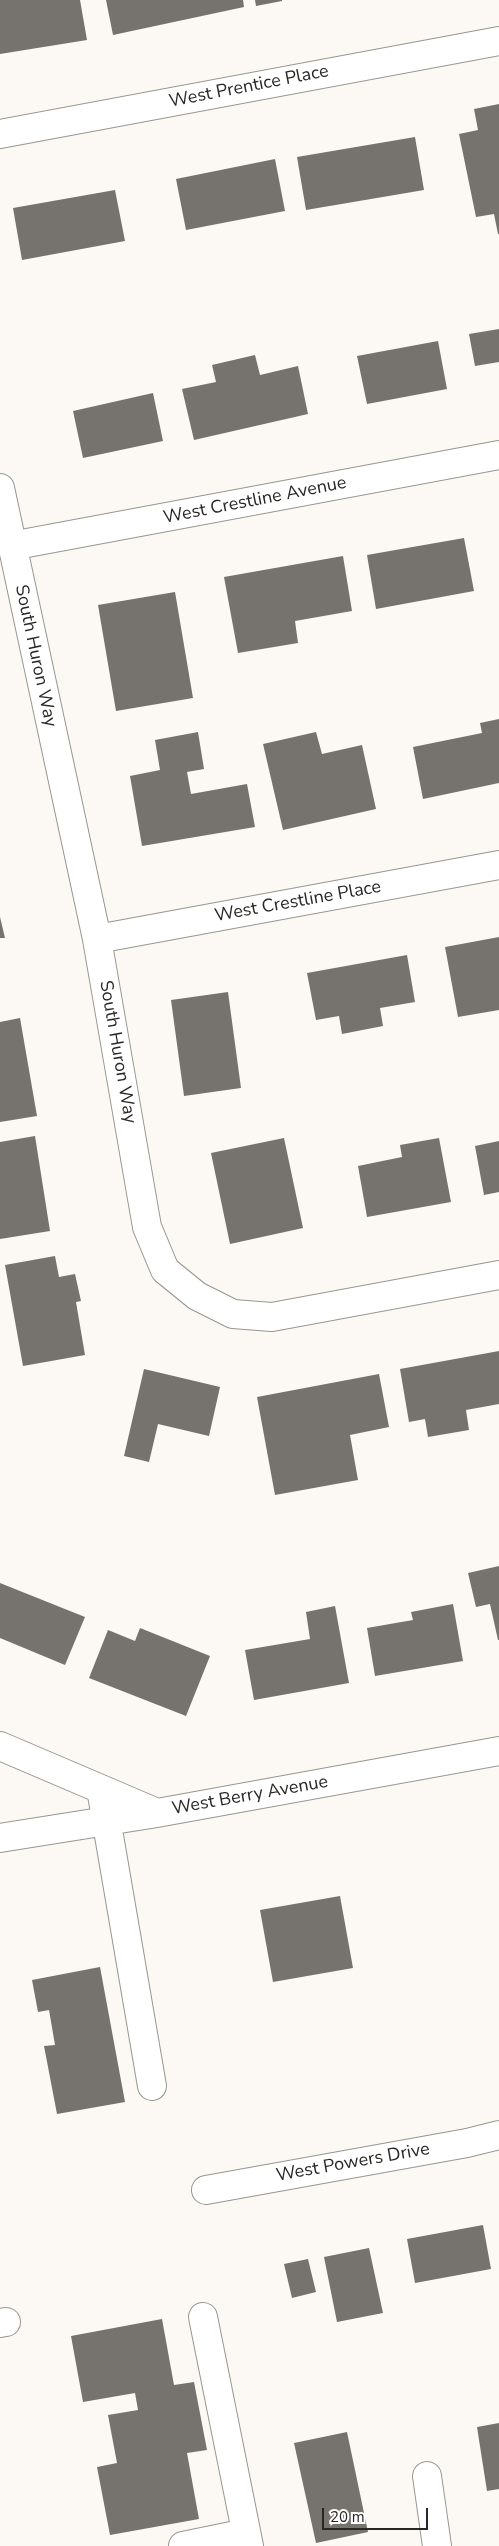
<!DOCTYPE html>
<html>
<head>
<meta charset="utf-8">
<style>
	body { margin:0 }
	#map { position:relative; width:499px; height:2546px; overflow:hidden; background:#fcf8f3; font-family:"Nunito Sans",sans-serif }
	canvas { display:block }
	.scale { position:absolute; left:322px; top:2508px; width:106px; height:22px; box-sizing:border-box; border:2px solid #282725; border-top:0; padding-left:6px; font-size:15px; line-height:18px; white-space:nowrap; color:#282725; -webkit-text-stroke:4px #fff; paint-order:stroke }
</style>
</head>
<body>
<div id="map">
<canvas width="499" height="2546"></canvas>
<div class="scale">20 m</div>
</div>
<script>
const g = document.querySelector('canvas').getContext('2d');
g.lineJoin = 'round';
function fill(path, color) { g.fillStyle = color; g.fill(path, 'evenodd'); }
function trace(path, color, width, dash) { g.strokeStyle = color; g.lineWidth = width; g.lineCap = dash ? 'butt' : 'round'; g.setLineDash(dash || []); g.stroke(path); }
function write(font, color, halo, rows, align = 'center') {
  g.font = font + ' "Nunito Sans",sans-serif'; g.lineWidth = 5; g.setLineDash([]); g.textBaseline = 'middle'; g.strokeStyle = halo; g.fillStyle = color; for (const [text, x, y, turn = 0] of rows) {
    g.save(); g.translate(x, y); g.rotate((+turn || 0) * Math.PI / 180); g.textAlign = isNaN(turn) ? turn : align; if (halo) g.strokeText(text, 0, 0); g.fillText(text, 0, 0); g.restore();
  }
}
fill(new Path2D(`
	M0 0H80L87 40 0 54Z
	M106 0H243L244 7 113 35Z
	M255 0H282V1L256 6Z
	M499 104V234H498L494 214 476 217 459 134 478 130 474 109Z
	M415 137 424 190 306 210 297 157Z
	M275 159 285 211 186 230 176 179Z
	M115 190 125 241 22 260 13 208Z
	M499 329V362L475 366 469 334Z
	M438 341 447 389 367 404 357 356Z
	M255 355 260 375 298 366 308 414 194 440 182 389 216 382 212 365Z
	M153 393 163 441 83 458 73 411Z
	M464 538 474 591 376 609 367 555Z
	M343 556 352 611 295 621 298 643 238 653 224 577Z
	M175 592 193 698 116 711 98 605Z
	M499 719V783L423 799 413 747 482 733 480 723Z
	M198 732 204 769 187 772 191 794 247 784 255 827 142 846 130 776 160 770 155 740Z
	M316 732 322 754 362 745 376 809 283 830 263 744Z
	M0 917 5 938H0Z
	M499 937V1010L458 1017 445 947Z
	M407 955 415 1002 380 1008 383 1026 342 1034 339 1016 316 1020 307 973Z
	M228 992 241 1088 184 1096 171 1000Z
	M20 1018 37 1116 0 1122V1022Z
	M35 1136 50 1231 0 1239V1142Z
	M284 1138 303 1228 230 1244 211 1153Z
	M439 1138 451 1202 367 1217 358 1166 402 1157 400 1145Z
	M499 1141V1192L484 1195 475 1146Z
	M55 1256 59 1277 75 1274 81 1301 76 1302 85 1355 23 1366 5 1265Z
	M499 1351V1404L466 1410 469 1430 428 1437 425 1419 409 1422 400 1369Z
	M144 1369 220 1387 209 1436 158 1424 149 1462 124 1456Z
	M379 1374 389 1427 350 1435 358 1480 275 1495 257 1397Z
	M499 1566V1640H498L490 1604 476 1607 468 1573Z
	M0 1583 85 1617 65 1665 0 1638Z
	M453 1604 463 1661 375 1676 367 1628 413 1620 411 1612Z
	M335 1606 349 1683 254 1700 245 1650 310 1639 306 1612Z
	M140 1628 210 1656 186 1716 89 1678 108 1630 135 1641Z
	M340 1896 353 1968 273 1982 260 1910Z
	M100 1967 125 2102 57 2114 44 2046 55 2045 49 2010 38 2012 32 1980Z
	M483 2225 491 2269 415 2283 407 2239Z
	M369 2248 383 2313 337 2322 324 2257Z
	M308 2259 316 2292 292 2298 284 2264Z
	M162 2319 174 2385 194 2382 207 2450 187 2453 199 2519 110 2535 97 2467 117 2463 108 2415 138 2410 135 2393 83 2402 71 2336Z
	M499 2423V2489L487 2491 477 2427Z
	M347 2432 368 2532 316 2543 294 2443Z`), '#76726e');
const minor = new Path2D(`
	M0 134 499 41
	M0 488 97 939 147 1227 165 1270 197 1296 233 1314 272 1317 499 1275
	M11 546 499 455
	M97 939 499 865
	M0 1746 157 1813
	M101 1789 152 2086
	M0 1838 157 1813 499 1751
	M206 2190 467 2143 499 2135
	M203 2317 249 2546
	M0 2323 6 2322
	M427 2476 437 2546
	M183 2546 246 2533`);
trace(minor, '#999691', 30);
trace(minor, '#fff', 28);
write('18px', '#282725', '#fff', [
	["West Prentice Place",249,87,-11],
	["West Crestline Avenue",255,501,-11],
	["South Huron Way",35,656,78],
	["West Crestline Place",298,902,-10],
	["South Huron Way",117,1052,80],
	["West Berry Avenue",250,1796,-10],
	["West Powers Drive",353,2163,-10]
]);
</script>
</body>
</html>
